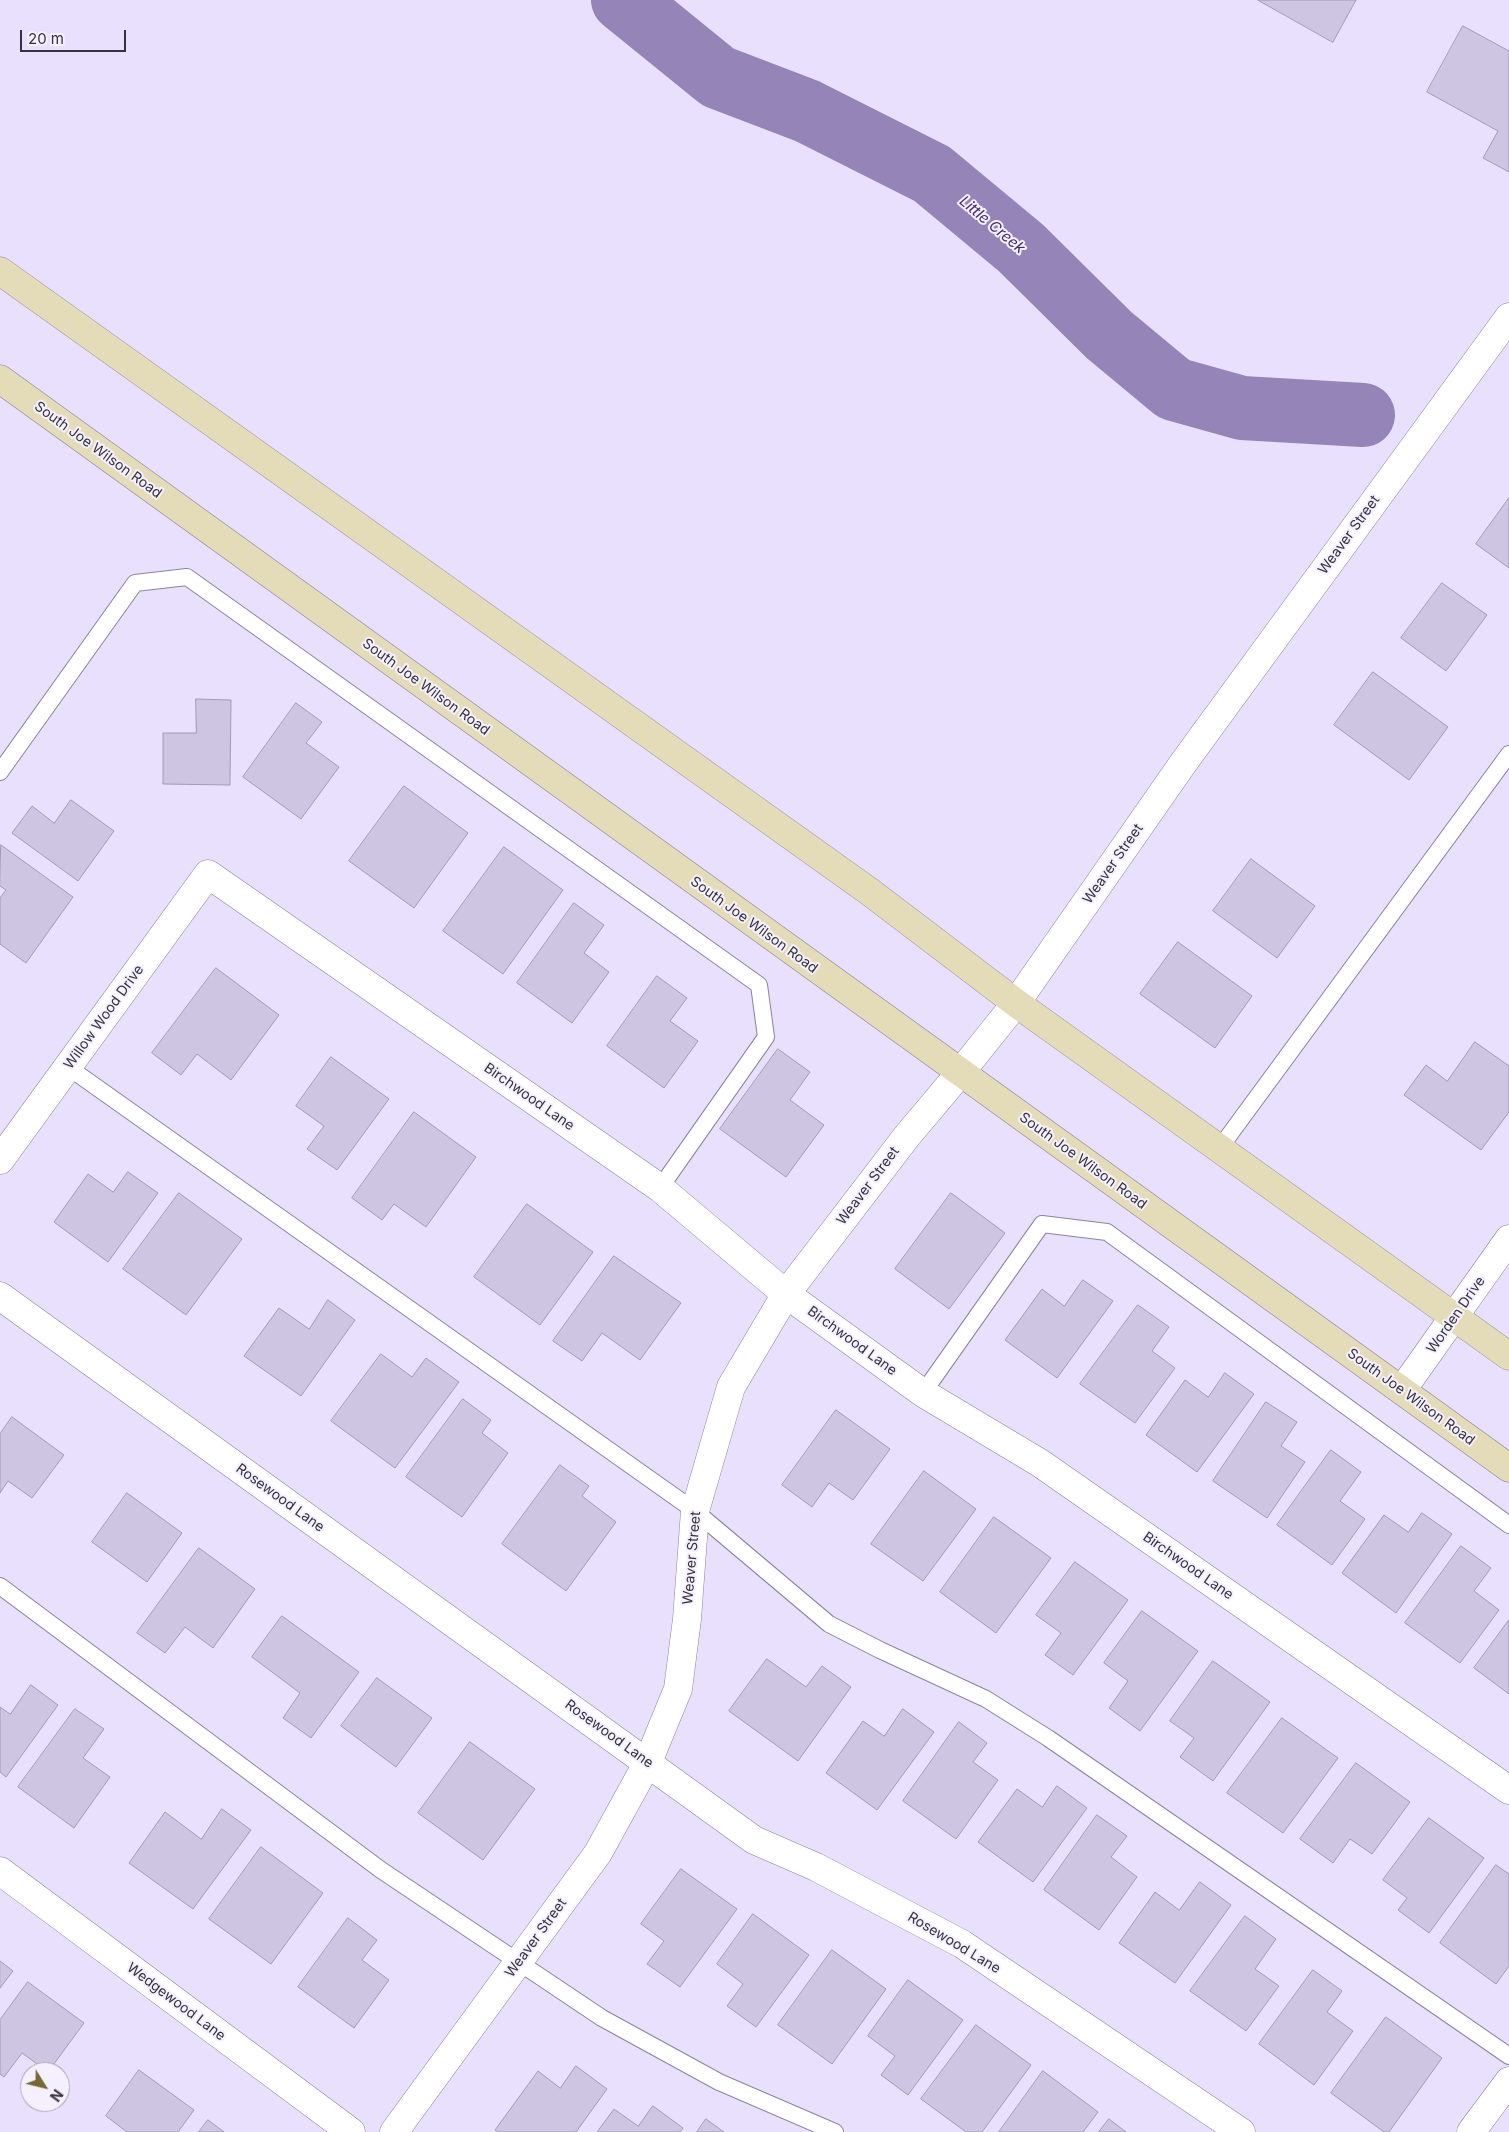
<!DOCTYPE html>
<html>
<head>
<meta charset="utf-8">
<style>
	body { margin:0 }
	#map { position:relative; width:1509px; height:2132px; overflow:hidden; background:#e9e0fe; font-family:Inter,sans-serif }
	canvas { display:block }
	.north { position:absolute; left:20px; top:2062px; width:50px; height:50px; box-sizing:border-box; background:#f4f0fd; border:1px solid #a8a4b1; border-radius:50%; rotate:126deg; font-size:14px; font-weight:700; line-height:20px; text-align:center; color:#36323e }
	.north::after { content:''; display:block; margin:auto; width:18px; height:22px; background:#786836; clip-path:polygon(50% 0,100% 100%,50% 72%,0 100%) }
	.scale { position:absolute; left:20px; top:30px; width:106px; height:22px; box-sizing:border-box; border:2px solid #36323e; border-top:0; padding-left:6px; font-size:15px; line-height:18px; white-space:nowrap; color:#36323e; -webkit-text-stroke:4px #f4f0fd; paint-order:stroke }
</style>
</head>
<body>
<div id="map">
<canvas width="1509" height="2132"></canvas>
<div class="north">N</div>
<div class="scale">20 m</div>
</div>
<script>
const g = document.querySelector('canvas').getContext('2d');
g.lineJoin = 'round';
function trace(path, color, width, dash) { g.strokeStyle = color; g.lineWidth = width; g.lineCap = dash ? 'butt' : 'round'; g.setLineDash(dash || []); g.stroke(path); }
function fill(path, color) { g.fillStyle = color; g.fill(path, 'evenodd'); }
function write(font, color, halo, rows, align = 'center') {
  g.font = font + ' Inter,sans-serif'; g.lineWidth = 4; g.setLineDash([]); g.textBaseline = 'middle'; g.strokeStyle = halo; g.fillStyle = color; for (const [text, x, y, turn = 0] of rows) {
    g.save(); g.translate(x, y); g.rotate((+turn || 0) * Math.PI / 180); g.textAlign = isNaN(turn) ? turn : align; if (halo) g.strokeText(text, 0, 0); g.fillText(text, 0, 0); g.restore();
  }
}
trace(new Path2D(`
	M623 0 718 77 807 111 932 174 1021 248 1109 335 1174 389 1242 408 1363 415`), '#9584b8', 64);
const building = new Path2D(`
	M1258 0H1356L1333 42Z
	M1463 26 1509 51V172L1483 158 1498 131 1427 92Z
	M1509 498V568L1476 544Z
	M1442 583 1487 615 1446 671 1401 638Z
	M1373 672 1448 727 1409 780 1334 725Z
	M196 699 231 700 230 785 163 784V733H196Z
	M296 703 322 722 306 743 339 767 301 819 243 777Z
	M404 786 468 833 414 908 349 861Z
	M71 800 114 831 78 881 12 833 32 806 54 823Z
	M1 845 73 897 26 963 0 944V898L6 890 0 886Z
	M504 847 563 890 503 974 443 931Z
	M1251 859 1315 906 1277 958 1213 911Z
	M574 903 604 925 584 953 609 972 572 1023 517 983Z
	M1178 942 1252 996 1215 1048 1140 994Z
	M216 968 279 1015 231 1080 197 1054 181 1075 152 1053Z
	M657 976 687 998 670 1021 698 1041 664 1088 607 1046Z
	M1475 1042 1509 1066V1112L1481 1150 1404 1095 1426 1065 1447 1081Z
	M778 1049 810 1072 790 1100 824 1125 786 1177 720 1129Z
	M331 1057 389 1099 337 1170 307 1149 324 1126 296 1106Z
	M414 1112 476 1157 426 1227 394 1204 382 1220 352 1198Z
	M128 1172 158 1193 108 1262 54 1222 88 1174 113 1192Z
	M179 1193 242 1239 186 1315 123 1269Z
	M951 1193 1005 1233 949 1309 895 1269Z
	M527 1204 593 1252 540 1325 474 1277Z
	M614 1256 681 1303 640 1360 602 1333 582 1361 553 1341Z
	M1083 1280 1113 1301 1057 1378 1005 1340 1042 1289 1064 1306Z
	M328 1300 355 1320 301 1396 244 1356 279 1308 309 1329Z
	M1138 1305 1169 1327 1152 1351 1175 1368 1135 1423 1080 1384Z
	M381 1354 412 1377 426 1358 459 1382 395 1468 331 1421Z
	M1225 1373 1254 1394 1197 1472 1146 1435 1185 1380 1208 1397Z
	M463 1399 491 1420 482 1433 508 1453 462 1517 406 1477Z
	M1266 1402 1297 1422 1281 1446 1305 1462 1267 1518 1213 1481Z
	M836 1410 890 1449 853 1500 829 1483 812 1507 782 1485Z
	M12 1417 64 1455 32 1498 8 1481 0 1493V1434Z
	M1331 1450 1361 1472 1340 1501 1365 1519 1332 1565 1277 1525Z
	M560 1465 589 1486 582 1496 616 1522 566 1591 502 1544Z
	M924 1471 976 1509 923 1581 871 1544Z
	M127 1493 182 1533 147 1582 92 1542Z
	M1422 1513 1452 1534 1396 1613 1342 1573 1384 1515 1408 1532Z
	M994 1517 1051 1558 996 1633 940 1592Z
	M1461 1546 1491 1568 1474 1591 1499 1610 1460 1663 1405 1623Z
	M199 1548 255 1589 213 1648 185 1627 165 1653 137 1633Z
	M1075 1562 1128 1600 1073 1675 1045 1655 1061 1633 1036 1615Z
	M1142 1611 1198 1651 1140 1731 1109 1708 1128 1681 1104 1663Z
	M282 1616 359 1672 311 1738 283 1718 300 1693 252 1657Z
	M1509 1620V1694L1474 1668Z
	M767 1659 806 1687 822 1666 851 1687 798 1761 729 1711Z
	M1213 1661 1270 1702 1213 1781 1180 1757 1194 1738 1170 1721Z
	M377 1678 432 1718 396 1767 341 1726Z
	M31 1685 58 1705 6 1777 0 1772V1707L10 1714Z
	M75 1709 104 1729 83 1758 110 1777 74 1828 18 1787Z
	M903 1709 934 1732 877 1810 826 1773 863 1721 884 1736Z
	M1282 1718 1338 1758 1283 1833 1227 1793Z
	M959 1722 987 1743 973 1762 998 1780 956 1839 903 1801Z
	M470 1742 535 1789 483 1860 418 1813Z
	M1356 1763 1410 1802 1372 1854 1350 1839 1333 1863 1300 1839Z
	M1057 1786 1087 1808 1033 1882 978 1842 1017 1789 1042 1807Z
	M222 1809 251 1830 193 1909 129 1863 165 1812 201 1839Z
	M1097 1815 1127 1836 1111 1857 1137 1877 1099 1930 1044 1890Z
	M1429 1818 1484 1858 1429 1933 1398 1910 1407 1898 1383 1880Z
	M261 1847 323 1893 271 1964 209 1919Z
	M1496 1865 1509 1874V1966L1496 1984 1440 1943Z
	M681 1869 737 1909 680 1987 647 1964 664 1941 641 1924Z
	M1200 1882 1231 1905 1175 1983 1119 1943 1155 1892 1179 1910Z
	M753 1914 809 1955 756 2027 727 2006 743 1984 717 1964Z
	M1245 1916 1276 1939 1255 1969 1279 1986 1246 2031 1190 1991Z
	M348 1918 377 1940 362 1960 389 1980 354 2028 298 1987Z
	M832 1950 886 1989 832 2064 778 2025Z
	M0 1961 13 1971 0 1988Z
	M1313 1970 1342 1991 1327 2012 1353 2031 1314 2085 1259 2044Z
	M908 1980 963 2020 908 2095 881 2075 895 2056 868 2036Z
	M28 1982 84 2023 48 2072 22 2053 4 2077 0 2074V2020Z
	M1386 2017 1442 2058 1389 2132H1384L1331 2093Z
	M976 2025 1031 2065 982 2132H966L921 2099Z
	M576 2066 607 2089 576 2132H498L495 2130 538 2071 560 2088Z
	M139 2070 194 2110 178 2132H127L106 2116Z
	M1043 2071 1098 2112 1083 2132H999Z
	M653 2106 683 2128 680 2132H597L614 2109 638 2126Z
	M706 2119 724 2132H697Z
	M1109 2119 1126 2132H1099Z
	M208 2120 224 2132H199Z`);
fill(building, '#cec5e3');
trace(building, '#a29ab6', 1);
const service = new Path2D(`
	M0 772 135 583 187 577 759 985 766 1037 660 1188
	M68 1067 695 1511 829 1624 880 1650 986 1699 1048 1738 1509 2056
	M1219 1149 1509 754
	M923 1393 1042 1224 1107 1232 1509 1525
	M0 1586 381 1870 602 2018 719 2082 835 2132`);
const minor = new Path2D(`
	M0 1160 208 874 660 1188 786 1294 923 1393 1040 1463 1509 1790
	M0 1296 754 1840 816 1867 962 1944 1241 2132
	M1402 1390 1509 1239
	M0 1871 351 2132
	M1471 2132 1509 2081`);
const tertiary = new Path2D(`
	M394 2132 598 1853 648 1762 678 1689 687 1619 695 1511 731 1387 786 1294 907 1136 960 1073 1016 1003 1184 762 1509 317`);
const secondary = new Path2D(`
	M0 271 870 892 1016 1003 1509 1356
	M0 379 1509 1468`);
trace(service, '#8b839f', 18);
trace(minor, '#8b839f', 29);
trace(tertiary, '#8b839f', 29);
trace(secondary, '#8b839f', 29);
trace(service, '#fff', 16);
trace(minor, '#fff', 28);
trace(tertiary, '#fff', 28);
trace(secondary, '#e4dbb8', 28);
write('14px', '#36323e', '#f4f0fd', [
	["South Joe Wilson Road",98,450,36],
	["Weaver Street",1349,535,-54],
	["South Joe Wilson Road",426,687,36],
	["Weaver Street",1113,864,-55],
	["South Joe Wilson Road",754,925,36],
	["Willow Wood Drive",104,1017,-54],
	["Birchwood Lane",529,1097,35],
	["South Joe Wilson Road",1083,1161,36],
	["Weaver Street",868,1186,-53],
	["Worden Drive",1456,1315,-55],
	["Birchwood Lane",852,1341,36],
	["South Joe Wilson Road",1411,1397,36],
	["Rosewood Lane",280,1498,36],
	["Weaver Street",692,1558,-85],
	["Birchwood Lane",1188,1566,35],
	["Rosewood Lane",609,1734,36],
	["Weaver Street",536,1938,-54],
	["Rosewood Lane",954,1943,31],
	["Wedgewood Lane",176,2002,37]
]);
write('italic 15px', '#462d6e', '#f4f0fd', [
	["Little Creek",992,225,40]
]);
</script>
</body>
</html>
